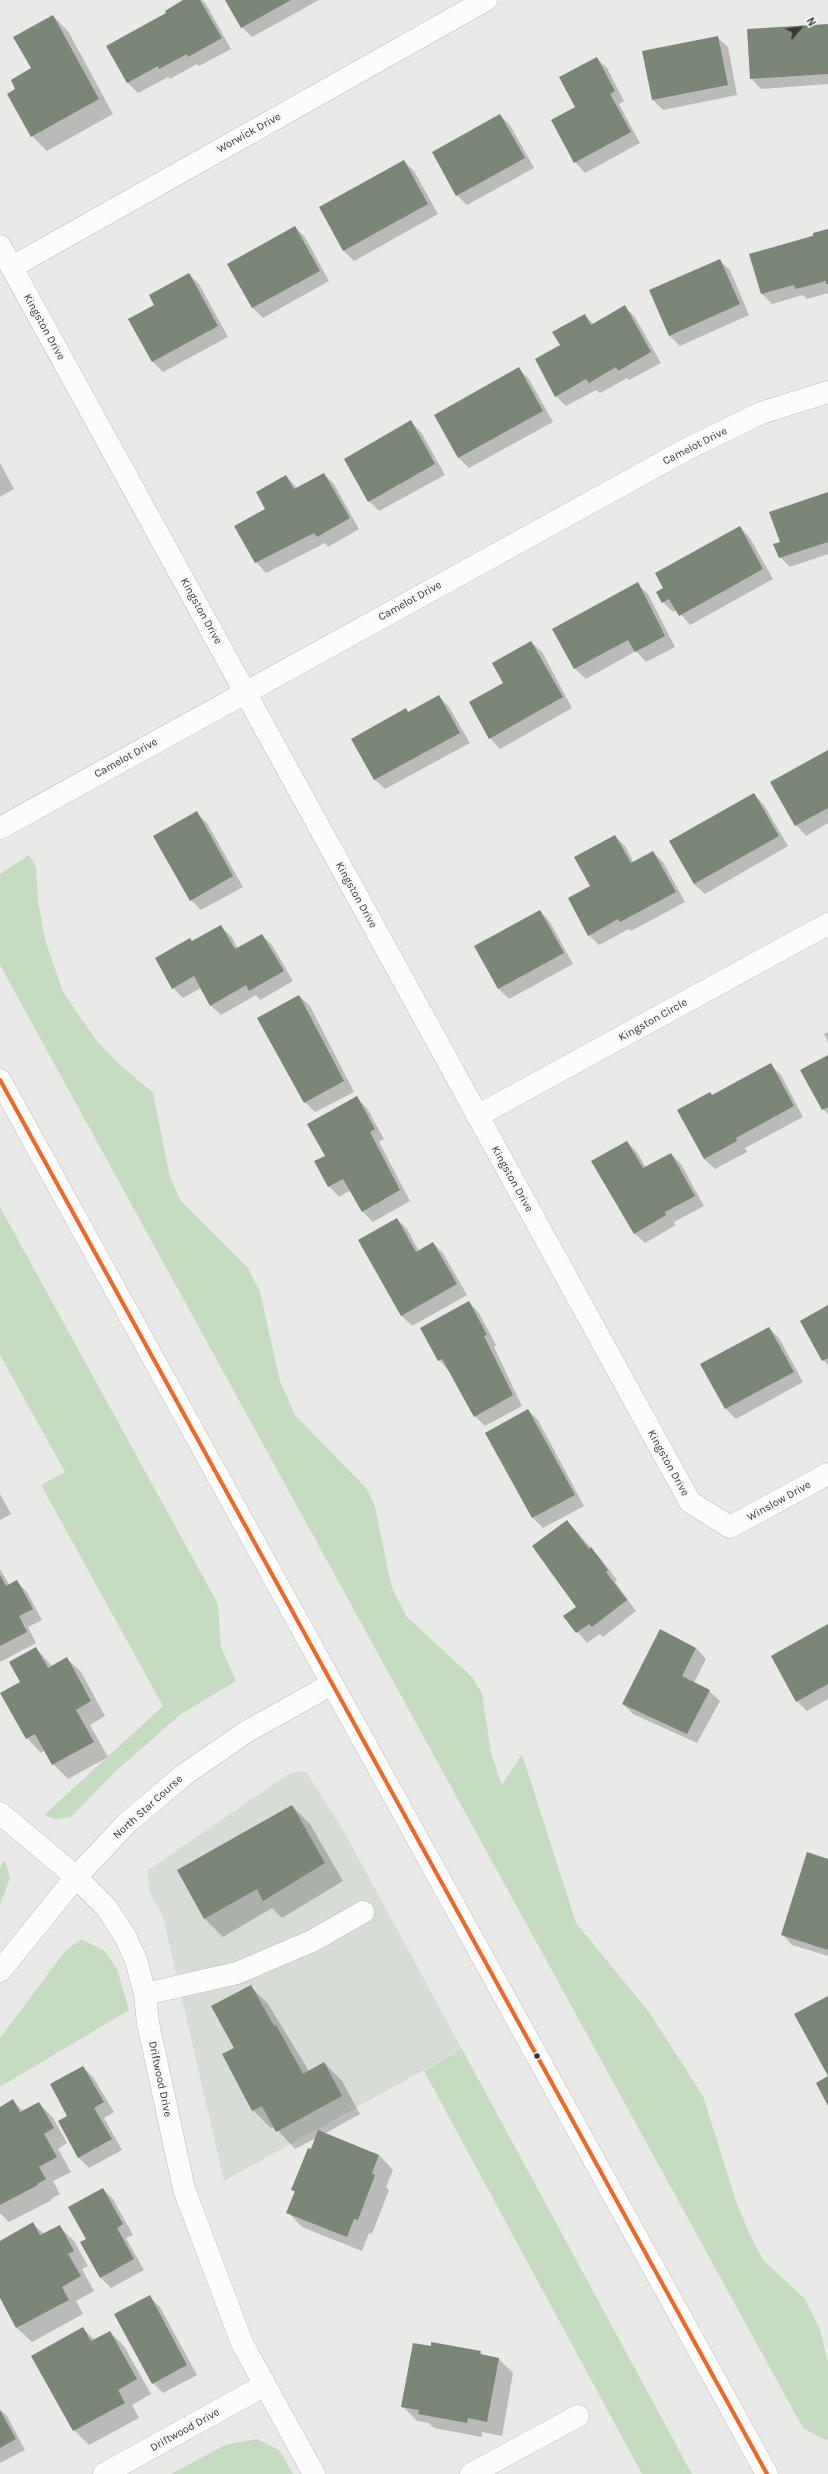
<!DOCTYPE html>
<html>
<head>
<meta charset="utf-8">
<style>
	body { margin:0 }
	#map { position:relative; width:828px; height:2474px; overflow:hidden; background:#e9eae8; font-family:Karla,sans-serif }
	canvas { display:block }
	.north { position:absolute; left:780px; top:8px; width:40px; height:40px; -webkit-text-stroke:3px #f5f8f4; paint-order:stroke; rotate:61deg; font-size:11px; font-weight:700; line-height:16px; text-align:center; color:#363736 }
	.north::after { content:''; display:block; margin:auto; width:14px; height:18px; background:#363736; clip-path:polygon(50% 0,100% 100%,50% 72%,0 100%) }
</style>
</head>
<body>
<div id="map">
<canvas width="828" height="2474"></canvas>
<div class="north">N</div>
</div>
<script>
const g = document.querySelector('canvas').getContext('2d');
g.lineJoin = 'round';
function fill(path, color) { g.fillStyle = color; g.fill(path, 'evenodd'); }
function trace(path, color, width, dash) { g.strokeStyle = color; g.lineWidth = width; g.lineCap = dash ? 'butt' : 'round'; g.setLineDash(dash || []); g.stroke(path); }
function write(font, color, halo, rows, align = 'center') {
  g.font = font + ' Karla,sans-serif'; g.lineWidth = 4; g.setLineDash([]); g.textBaseline = 'middle'; g.strokeStyle = halo; g.fillStyle = color; for (const [text, x, y, turn = 0] of rows) {
    g.save(); g.translate(x, y); g.rotate((+turn || 0) * Math.PI / 180); g.textAlign = isNaN(turn) ? turn : align; if (halo) g.strokeText(text, 0, 0); g.fillText(text, 0, 0); g.restore();
  }
}
fill(new Path2D(`
	M306 1771 346 1835 462 2049 224 2181 163 1917 149 1891 148 1870 290 1773Z`), '#d8dcd6');
fill(new Path2D(`
	M29 855 36 867 38 901 45 940 63 992 96 1040 120 1065 153 1093 170 1177 180 1200 248 1268 260 1292 280 1381 295 1415 366 1488 374 1503 392 1588 407 1617 472 1677 482 1693 491 1753 502 1785 522 1754 576 1923 649 2012 703 2096 735 2198 749 2233 763 2260 805 2299 820 2329 828 2363V2439L825 2440 803 2428 0 965V874Z
	M0 1207 218 1604 221 1647 236 1681 181 1714 117 1770 71 1817 56 1819 44 1815 163 1706 41 1485 65 1472 0 1355Z
	M5 1860 10 1878 0 1905V1868Z
	M81 1939 105 1951 117 1969 129 2010 0 2087V2038L65 1951Z
	M462 2049 692 2474H642L424 2071Z
	M257 2439 279 2450 293 2474H171L225 2445Z`), '#c6dcc1');
fill(new Path2D(`
	M185 0H202L206 4 231 49 199 66 197 64 170 79 168 77 138 93 128 83 108 46 167 13Z
	M227 0H319L252 37 242 27Z
	M53 16 68 31 113 114 47 151 32 136 17 90 32 69Z
	M828 25V84L761 89 751 78Z
	M717 37 728 47 737 95 663 110 653 100Z
	M596 58 607 68 624 101 619 104 640 143 585 173 575 162 576 107Z
	M500 115 510 125 534 168 467 205 457 195Z
	M404 161 414 171 438 214 354 261 344 251 320 207Z
	M295 227 305 237 329 281 263 318 253 308 228 265Z
	M828 231V293L807 299 803 295 772 304 762 294 751 254Z
	M719 260 730 270 749 315 680 346 669 335Z
	M189 274 199 284 228 337 163 372 153 362 130 320 156 305Z
	M625 307 635 317 661 363 629 380 627 378 600 393 596 390 566 406 556 396 561 346 584 315 594 324Z
	M519 369 529 379 553 422 469 468 459 458 435 415Z
	M411 422 421 432 445 475 379 511 369 501Z
	M0 463 14 489 0 497Z
	M324 474 334 484 359 529 328 547 325 543 266 573 256 562 266 509 286 476 297 488Z
	M828 493V554L790 567 780 557 781 542Z
	M740 527 750 538 773 579 690 625 677 610 673 612 663 602Z
	M637 584 648 594 675 647 646 662 636 651 586 679 575 669 554 629Z
	M531 642 542 652 572 708 500 749 490 738Z
	M439 696 449 707 470 743 385 789 374 779 406 710 409 713Z
	M828 751V823L806 836 796 825Z
	M754 794 764 805 788 846 705 894 694 884Z
	M196 813 207 823 243 887 201 910 191 900Z
	M615 836 625 846 634 863 653 852 663 862 685 902 631 931 629 929 599 945 589 935 591 887Z
	M540 911 550 922 573 964 509 999 499 989 476 946Z
	M220 926 231 936 238 949 262 935 272 945 293 981 260 1000 256 995 221 1015 210 1005 201 988 183 998 173 988 193 942Z
	M299 996 310 1006 354 1092 315 1112 305 1102Z
	M828 1032V1042L824 1034Z
	M828 1056V1114L823 1109Z
	M770 1064 781 1075 803 1117 745 1148 747 1152 715 1169 704 1159 712 1096Z
	M357 1098 367 1108 384 1139 379 1142 410 1201 373 1222 362 1211 351 1190 339 1197 329 1186 326 1156Z
	M627 1142 637 1152 646 1168 671 1154 681 1164 704 1206 674 1222 676 1225 645 1243 634 1233Z
	M397 1219 407 1229 419 1251 433 1243 443 1253 467 1295 412 1326 401 1315Z
	M469 1302 479 1313 496 1345 494 1347 522 1406 485 1426 475 1416 449 1371 439 1360Z
	M828 1306V1365L823 1360Z
	M769 1328 779 1338 803 1382 736 1419 726 1409 702 1365Z
	M528 1410 538 1420 584 1506 543 1528 533 1518 487 1433Z
	M0 1494 11 1514 0 1520Z
	M567 1521 601 1559 617 1580 615 1582 636 1611 603 1637 600 1634 587 1643 565 1616 577 1607Z
	M0 1569 10 1586 17 1582 27 1592 42 1620 28 1627 36 1643 0 1662Z
	M828 1626V1699L807 1711 797 1701Z
	M36 1648 52 1666 66 1658 81 1672 105 1716 90 1725 108 1757 68 1779 53 1764 45 1750 41 1753 27 1738 21 1683Z
	M696 1648 706 1659 694 1683 709 1691 720 1701 697 1743 633 1714 623 1704Z
	M292 1806 310 1824 343 1881 282 1918 272 1908 223 1937 205 1919 178 1871Z
	M828 1860V1956L792 1945 782 1934Z
	M250 1986 268 2004 309 2071 324 2063 342 2081 360 2114 324 2134 379 2155 393 2170 386 2187 389 2190 372 2234 369 2233 362 2251 302 2227 288 2212 295 2192 292 2190 316 2138 295 2149 275 2127 271 2128 253 2110 223 2055 236 2048Z
	M83 2067 93 2077 114 2112 104 2118 122 2150 89 2168 79 2158 59 2122 69 2116Z
	M13 2101 24 2112 39 2103 53 2118 67 2143 58 2149 71 2172 53 2181 60 2194 51 2199 52 2200 9 2222 0 2213V2108Z
	M103 2189 113 2199 133 2235 126 2238 144 2270 111 2288 101 2278 81 2243 87 2239Z
	M33 2224 44 2234 59 2226 74 2241 88 2266 82 2269 94 2291 76 2301 83 2314 32 2342 17 2328 0 2296V2242Z
	M149 2297 160 2307 197 2375 163 2393 153 2383Z
	M83 2329 95 2340 110 2332 124 2346 151 2394 132 2405 139 2418 89 2445 74 2430Z
	M431 2347 480 2352 484 2356 499 2359 513 2373 502 2436 482 2432V2437L434 2428 429 2423 417 2421 402 2406Z
	M0 2409 7 2416 25 2450 0 2463Z`), '#0003');
fill(new Path2D(`
	M183 0H200L222 38 188 57 187 54 159 69 158 66 127 83 106 46 166 13 165 11Z
	M225 0H291L241 28Z
	M53 15 99 99 31 137 7 94 15 89 11 80 31 68 13 37Z
	M828 24V74L750 79 747 29Z
	M718 36 728 85 652 100 642 51Z
	M597 57 615 91 610 94 631 132 574 163 551 120 575 107 559 77Z
	M500 114 525 158 456 196 432 152Z
	M404 160 428 204 343 251 319 207Z
	M295 226 320 271 252 308 227 264Z
	M828 229V284H826V281L796 289 794 285 761 294 749 254 813 236V233Z
	M720 259 740 304 669 336 649 290Z
	M189 273 218 326 152 362 128 319 154 305 149 295Z
	M625 305 651 352 618 371 616 367 589 383 586 379 555 397 535 359 560 345 552 332 585 314 591 325Z
	M519 367 543 411 458 458 434 415Z
	M411 420 435 464 368 502 344 459Z
	M324 473 350 518 317 537 314 533 255 563 234 526 265 509 256 492 286 475 294 489Z
	M828 492V542L779 558 773 544 780 542 769 512Z
	M740 526 763 569 679 616 669 599 662 603 656 592 663 588 655 573Z
	M638 582 665 636 635 652 628 640 574 669 552 629Z
	M531 641 563 697 489 739 469 702 503 683 492 663Z
	M439 695 460 733 374 780 351 739 406 708 408 712Z
	M828 750V808L795 826 770 782Z
	M754 793 779 836 694 884 669 841Z
	M197 811 233 876 190 901 153 836Z
	M615 835 631 863 653 851 676 892 620 922 618 919 588 936 568 898 590 886 574 857Z
	M540 910 564 953 498 989 474 946Z
	M221 925 235 949 262 934 284 971 249 991 246 985 210 1006 194 976 172 989 155 958 190 938 192 941Z
	M299 995 344 1081 304 1103 257 1018Z
	M828 1055V1107L822 1110 800 1070Z
	M771 1063 794 1106 736 1138 737 1141 704 1159 677 1110 710 1092 712 1095Z
	M357 1096 375 1129 370 1132 400 1190 362 1212 343 1179 328 1187 314 1161 325 1156 307 1124Z
	M627 1141 643 1168 671 1153 695 1196 665 1212 666 1215 634 1234 591 1161Z
	M397 1218 416 1252 433 1242 457 1284 401 1316 358 1240Z
	M469 1301 487 1335 484 1336 513 1395 474 1417 442 1359 438 1361 420 1328Z
	M828 1305V1358L822 1361 800 1321Z
	M769 1327 794 1372 725 1409 700 1364Z
	M528 1409 575 1495 532 1518 485 1433Z
	M567 1520 589 1549 591 1547 608 1570 606 1572 627 1600 592 1627 589 1624 576 1633 563 1616 576 1607 532 1546Z
	M0 1575 6 1586 17 1580 33 1609 19 1616 27 1632 0 1646Z
	M828 1624V1684L796 1702 771 1656Z
	M660 1629 696 1648 682 1676 710 1690 687 1734 622 1704Z
	M36 1647 48 1668 67 1657 91 1701 76 1710 94 1742 52 1765 35 1734 26 1739 0 1693 20 1682 9 1662Z
	M292 1805 325 1863 263 1901 257 1889 204 1919 177 1870Z
	M807 1852 828 1859V1950L781 1935Z
	M251 1985 274 2026 276 2025 303 2074 324 2062 342 2096 276 2132 262 2106 252 2111 222 2054 234 2048 211 2006Z
	M828 1996V2076L794 2014Z
	M83 2066 104 2102 94 2108 112 2139 78 2158 58 2121 67 2116 50 2084Z
	M828 2076V2106L816 2083Z
	M13 2099 20 2112 39 2102 54 2128 44 2134 57 2157 39 2167 46 2179 37 2184 38 2185 0 2205V2107Z
	M318 2130 379 2155 372 2173 375 2175 358 2220 354 2219 347 2237 286 2213 295 2191 291 2190 308 2148 311 2149Z
	M103 2188 123 2224 117 2228 134 2259 100 2278 80 2242 86 2239 68 2207Z
	M33 2222 40 2235 60 2225 74 2251 68 2254 81 2276 62 2287 69 2300 16 2328 0 2298V2241Z
	M150 2295 187 2365 152 2384 114 2314Z
	M83 2327 91 2341 110 2331 137 2379 118 2390 125 2403 73 2431 31 2356Z
	M431 2342 481 2351 480 2354 499 2358 487 2422 468 2418 467 2423 418 2414 419 2410 401 2407 413 2343 431 2346Z
	M0 2410 16 2439 0 2448Z`), '#7a8676');
const minor = new Path2D(`
	M0 246 690 1502 730 1527 828 1474
	M12 267 486 0
	M0 828 687 449 761 413 828 392
	M477 1116 828 924
	M0 1813 76 1877 106 1907 125 1936 136 1960 145 1994 148 2023 184 2189 242 2343 265 2385
	M0 1971 76 1877 127 1823 185 1774 246 1732 332 1684
	M145 1994 237 1973 312 1941 363 1912
	M104 2474 265 2385 314 2474
	M471 2474 578 2416`);
const major = new Path2D(`
	M0 1080 767 2474`);
trace(minor, '#bcbdbb', 23);
trace(major, '#bcbdbb', 23);
trace(minor, '#fcfcfc', 22);
trace(major, '#fcfcfc', 22);
trace(new Path2D(`
	M0 1080 767 2474`), '#f26522', 4);
for (const [x, y, r, color] of [
	[537,2056,3.5,"#363736"]
]) { const dot = new Path2D(); dot.arc(x, y, r, 0, 2 * Math.PI); g.fillStyle = color; g.fill(dot); trace(dot, '#f5f8f4', 1.5); }
write('11px', '#363736', '#f5f8f4', [
	["Worwick Drive",249,133,-29],
	["Kingston Drive",44,327,61],
	["Camelot Drive",695,446,-27],
	["Camelot Drive",410,601,-29],
	["Kingston Drive",201,611,61],
	["Camelot Drive",126,758,-29],
	["Kingston Drive",356,895,61],
	["Kingston Circle",653,1020,-29],
	["Kingston Drive",512,1179,61],
	["Kingston Drive",668,1463,61],
	["Winslow Drive",779,1501,-29],
	["North Star Course",148,1807,-42],
	["Driftwood Drive",160,2079,78],
	["Driftwood Drive",185,2430,-29]
]);
</script>
</body>
</html>
